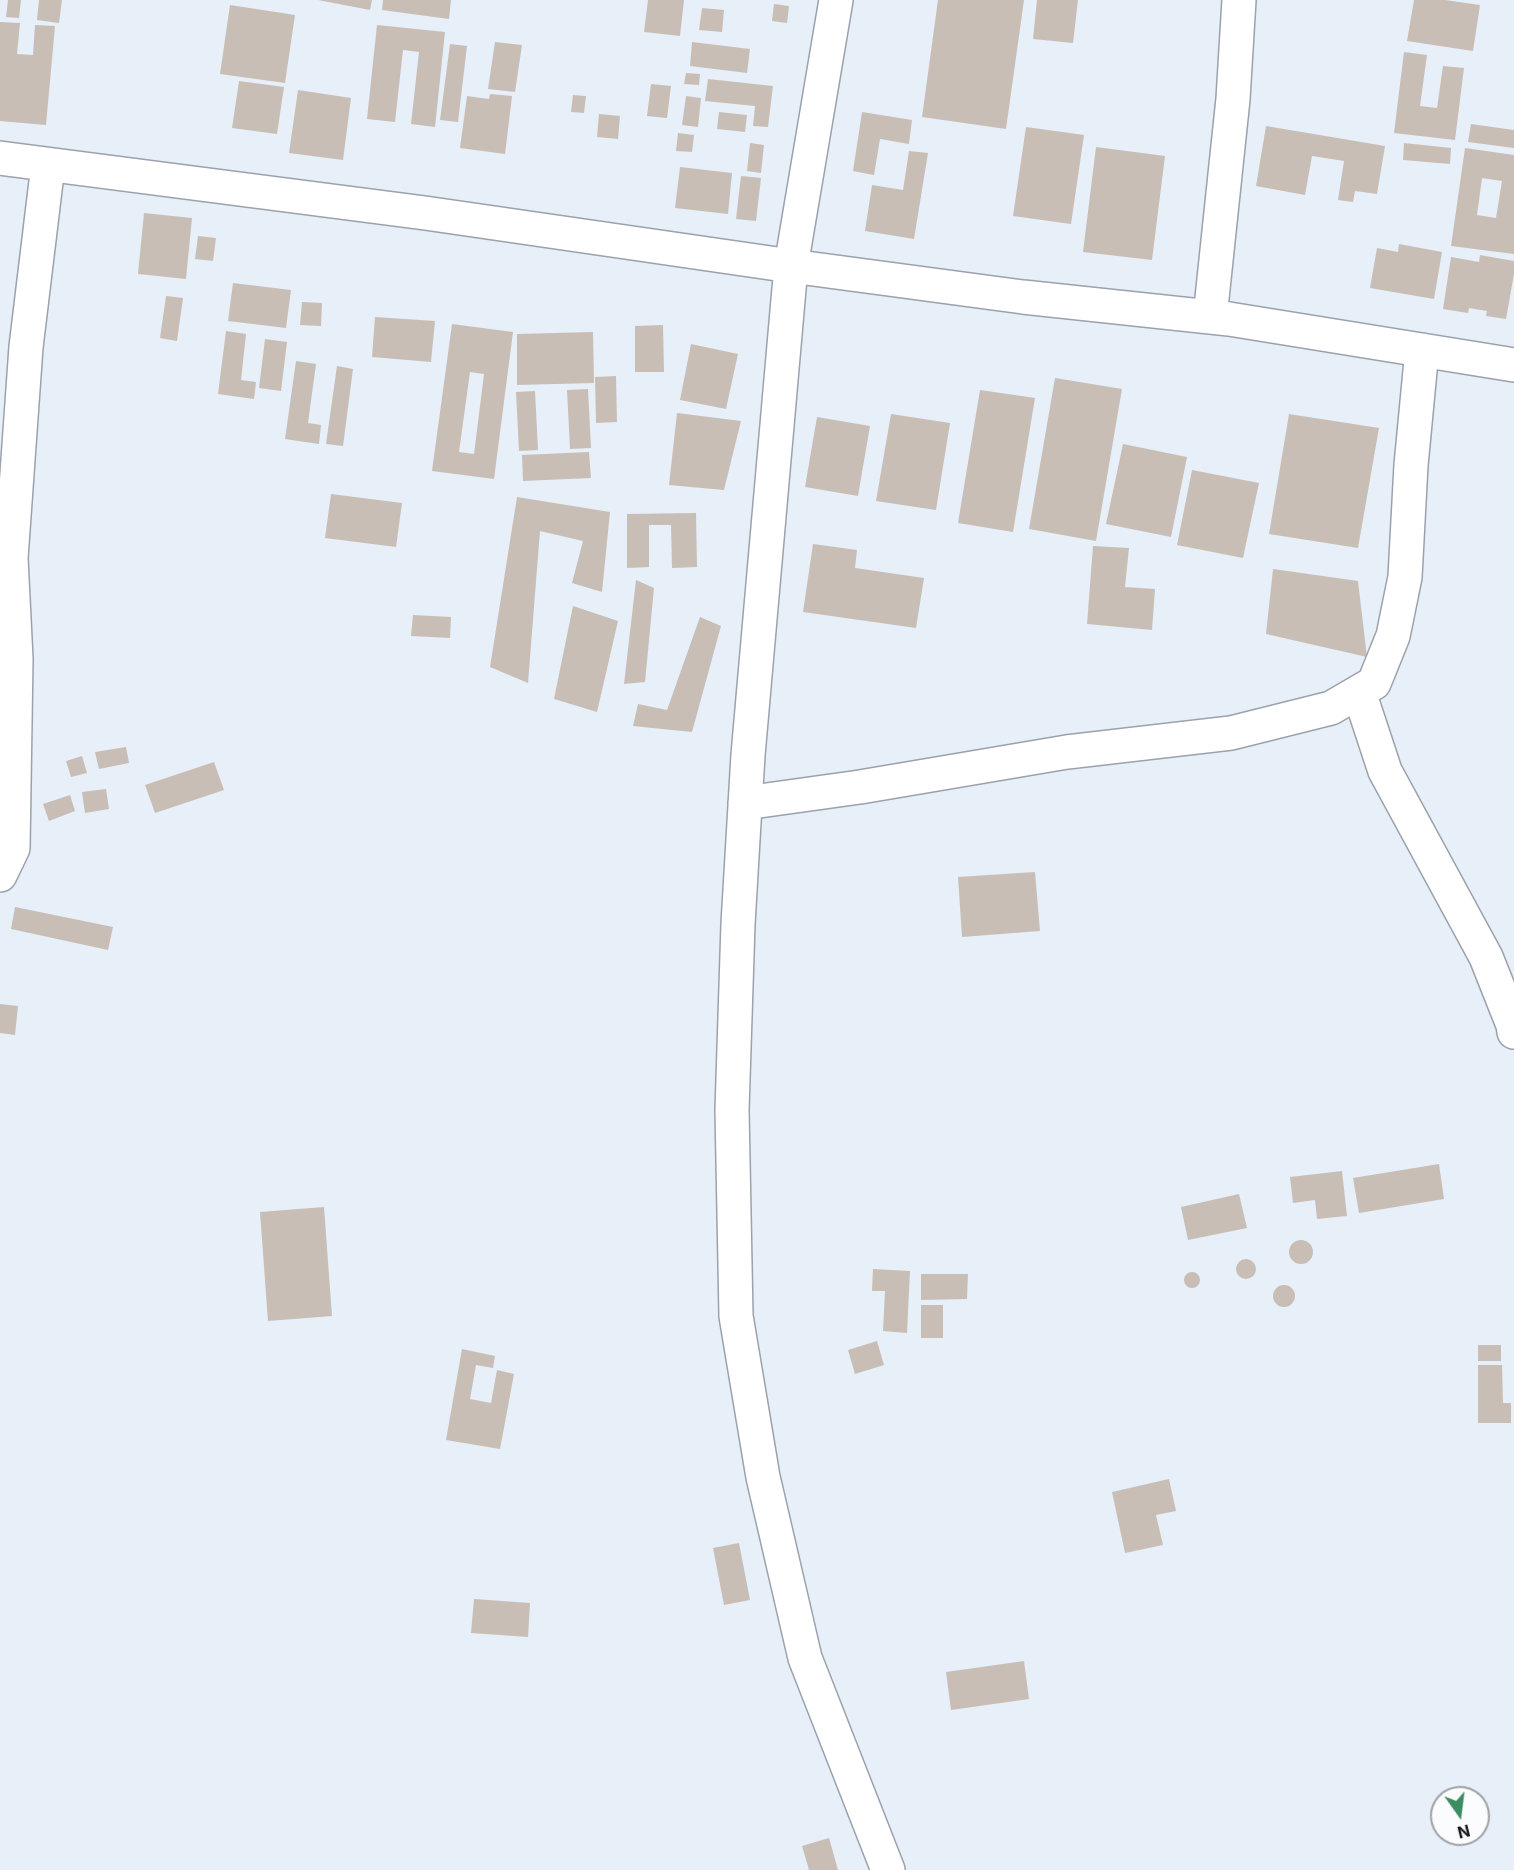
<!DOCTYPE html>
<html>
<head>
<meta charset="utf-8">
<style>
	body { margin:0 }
	#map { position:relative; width:1514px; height:1870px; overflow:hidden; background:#e7eff9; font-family:Inter,sans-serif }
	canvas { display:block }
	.north { position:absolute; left:1430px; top:1786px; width:60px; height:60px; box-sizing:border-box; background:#fafcfe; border:2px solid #9fa1a4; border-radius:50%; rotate:166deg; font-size:16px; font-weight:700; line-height:24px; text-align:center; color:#16181c }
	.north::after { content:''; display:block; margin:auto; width:21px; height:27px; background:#398d60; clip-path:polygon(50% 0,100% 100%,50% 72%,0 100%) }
</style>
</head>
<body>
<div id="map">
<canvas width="1514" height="1870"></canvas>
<div class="north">N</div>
</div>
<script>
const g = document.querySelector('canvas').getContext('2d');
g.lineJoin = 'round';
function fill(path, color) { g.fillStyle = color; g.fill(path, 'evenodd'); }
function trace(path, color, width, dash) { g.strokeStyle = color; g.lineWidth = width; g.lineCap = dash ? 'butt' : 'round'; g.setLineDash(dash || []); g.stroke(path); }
fill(new Path2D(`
	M8 0H21L19 18 6 17Z
	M39 0H62L59 23 37 20Z
	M318 0H372L370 10Z
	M383 0H451L449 19 382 10Z
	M648 0H684L680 36 644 32Z
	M938 0H1024L1006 129 922 117Z
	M1037 0H1078L1073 43 1033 39Z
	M1414 0H1445L1480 5 1473 51 1407 41Z
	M774 4 789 6 787 23 772 21Z
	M230 5 295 15 285 83 220 74Z
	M702 8 724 10 722 32 699 30Z
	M0 22 20 23 17 54 33 55 35 25 55 26 46 125 0 121Z
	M377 25 445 32 435 127 411 124 419 52 403 50 395 122 367 119Z
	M495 42 522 45 515 92 488 89Z
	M692 42 750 49 747 73 690 66Z
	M450 44 467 46 458 122 440 120Z
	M1404 52 1427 55 1420 106 1437 108 1443 66 1464 68 1455 140 1394 133Z
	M686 73 700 74 699 85 684 84Z
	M708 79 773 86 768 127 753 126 755 106 705 101Z
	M239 81 284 87 277 134 232 128Z
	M651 84 671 86 667 118 647 116Z
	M298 90 351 98 343 160 289 153Z
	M490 94 512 96 505 154 460 148 467 96 489 99Z
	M573 95 586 96 584 113 571 112Z
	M686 96 701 98 698 127 682 125Z
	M719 112 747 115 745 132 717 129Z
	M862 112 912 120 909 144 880 139 874 175 853 171Z
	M599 114 620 116 618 139 597 137Z
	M1471 124 1514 130V148L1468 142Z
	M1266 126 1385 146 1377 194 1355 191 1353 202 1338 200 1344 161 1312 156 1305 195 1256 186Z
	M1026 127 1084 135 1071 224 1013 216Z
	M678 133 694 135 692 152 676 151Z
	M750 143 764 145 761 173 747 171Z
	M1404 143 1451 148 1450 164 1403 160Z
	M1096 147 1165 156 1152 260 1083 252Z
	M1465 148 1514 155V254L1451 246ZM1482 178 1502 181 1496 218 1477 215Z
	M909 151 928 153 914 239 865 231 872 185 903 190Z
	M680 167 732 173 728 214 675 208Z
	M741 176 761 178 756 221 736 219Z
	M144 213 192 218 186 279 138 274Z
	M198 236 216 238 213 261 195 259Z
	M1399 244 1442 252 1434 299 1370 288 1377 248 1398 252Z
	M1480 255 1514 261V274L1506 319 1486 316 1487 311 1469 308 1468 313 1443 309 1451 257 1479 262Z
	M233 283 291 290 286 328 228 321Z
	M166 296 183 298 177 341 160 338Z
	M302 302 322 303 321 326 300 325Z
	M375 317 435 321 431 362 372 357Z
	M452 324 513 332 494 479 432 471ZM470 372 484 374 474 454 459 452Z
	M663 325 664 372H635V326Z
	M226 331 246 334 241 380 256 382 254 399 218 394Z
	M593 332 594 383 517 385V334Z
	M265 339 287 342 281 391 259 388Z
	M691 344 738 354 726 409 680 400Z
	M296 361 316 364 308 423 321 425 319 444 285 439Z
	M337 366 353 369 343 446 326 444Z
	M616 376 617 422 596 423 595 377Z
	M1055 378 1122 389 1096 541 1029 529Z
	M588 389 591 448 570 449 567 390Z
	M980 390 1035 398 1013 532 958 523Z
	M535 391 538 450 519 451 516 392Z
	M677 413 741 421 724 490 669 485Z
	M891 414 950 423 936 510 876 501Z
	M1289 414 1379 428 1358 548 1269 534Z
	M817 417 870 426 858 496 805 487Z
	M1123 444 1187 457 1171 537 1106 524Z
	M589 452 591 478 523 481 522 455Z
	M1192 470 1259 483 1243 558 1177 545Z
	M331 494 402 503 396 547 325 538Z
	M517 497 610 512 602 592 572 583 583 541 540 531 528 683 490 667Z
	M696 513 697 567 672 568 671 525H649V567L627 568V514Z
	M813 544 857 550 855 568 924 578 916 628 803 612Z
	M1093 546 1129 548 1125 587 1155 589 1152 630 1087 624Z
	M1273 569 1358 581 1367 657 1266 634Z
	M636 580 654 588 645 682 624 684Z
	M573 606 618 621 597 712 554 699Z
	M413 615 451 617 450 638 411 636Z
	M700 617 721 626 692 732 633 726 638 704 667 710Z
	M126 747 129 763 99 769 95 752Z
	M82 756 87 773 71 777 66 761Z
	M214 762 224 790 155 813 145 785Z
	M106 789 109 809 85 813 82 792Z
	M70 795 75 811 49 821 43 804Z
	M1035 872 1040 931 962 937 958 877Z
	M15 907 113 927 108 950 11 929Z
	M0 1004 18 1006 15 1035 0 1033Z
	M1439 1164 1444 1199 1359 1213 1353 1178Z
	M1342 1171 1347 1216 1317 1219 1315 1200 1293 1203 1290 1177Z
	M1239 1194 1247 1228 1188 1240 1181 1207Z
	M324 1207 332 1316 268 1321 260 1212Z
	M1289 1252a12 12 0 1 1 24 0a12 12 0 1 1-24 0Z
	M1236 1269a10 10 0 1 1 20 0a10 10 0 1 1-20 0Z
	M873 1269 910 1271 907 1333 883 1331 885 1291H872Z
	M1184 1280a8 8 0 1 1 16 0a8 8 0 1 1-16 0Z
	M921 1274H968L967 1299 921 1300Z
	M1273 1296a11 11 0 1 1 22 0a11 11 0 1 1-22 0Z
	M921 1305H943V1338H921Z
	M877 1341 884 1365 855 1374 848 1350Z
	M1478 1345H1501V1361H1478Z
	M462 1349 495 1356 493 1368 476 1365 470 1399 491 1403 497 1370 514 1374 500 1449 446 1440Z
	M1478 1365H1502L1503 1403H1511V1423H1478Z
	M1169 1479 1176 1511 1156 1515 1163 1545 1125 1553 1112 1492Z
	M739 1543 750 1600 724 1605 713 1548Z
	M474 1599 530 1603 528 1637 471 1633Z
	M1024 1661 1029 1699 951 1710 946 1672Z
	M829 1838 838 1870H809L802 1846Z`), '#c8beb6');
const minor = new Path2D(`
	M836 0 791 266 748 755 738 924 732 1110 736 1316 763 1477 805 1658 888 1870
	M0 158 425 213 791 266 1023 297 1229 319 1514 365
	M1210 317 1233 99 1239 0
	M1359 692 1385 771 1486 957 1513 1025 1514 1032
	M745 803 860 787 1067 752 1231 733 1331 708 1374 683 1393 636 1405 577 1411 465 1422 350
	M0 875 13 848 16 659 11 558 26 347 48 165`);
trace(minor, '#9ba2ab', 36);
trace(minor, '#fff', 33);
</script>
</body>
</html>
